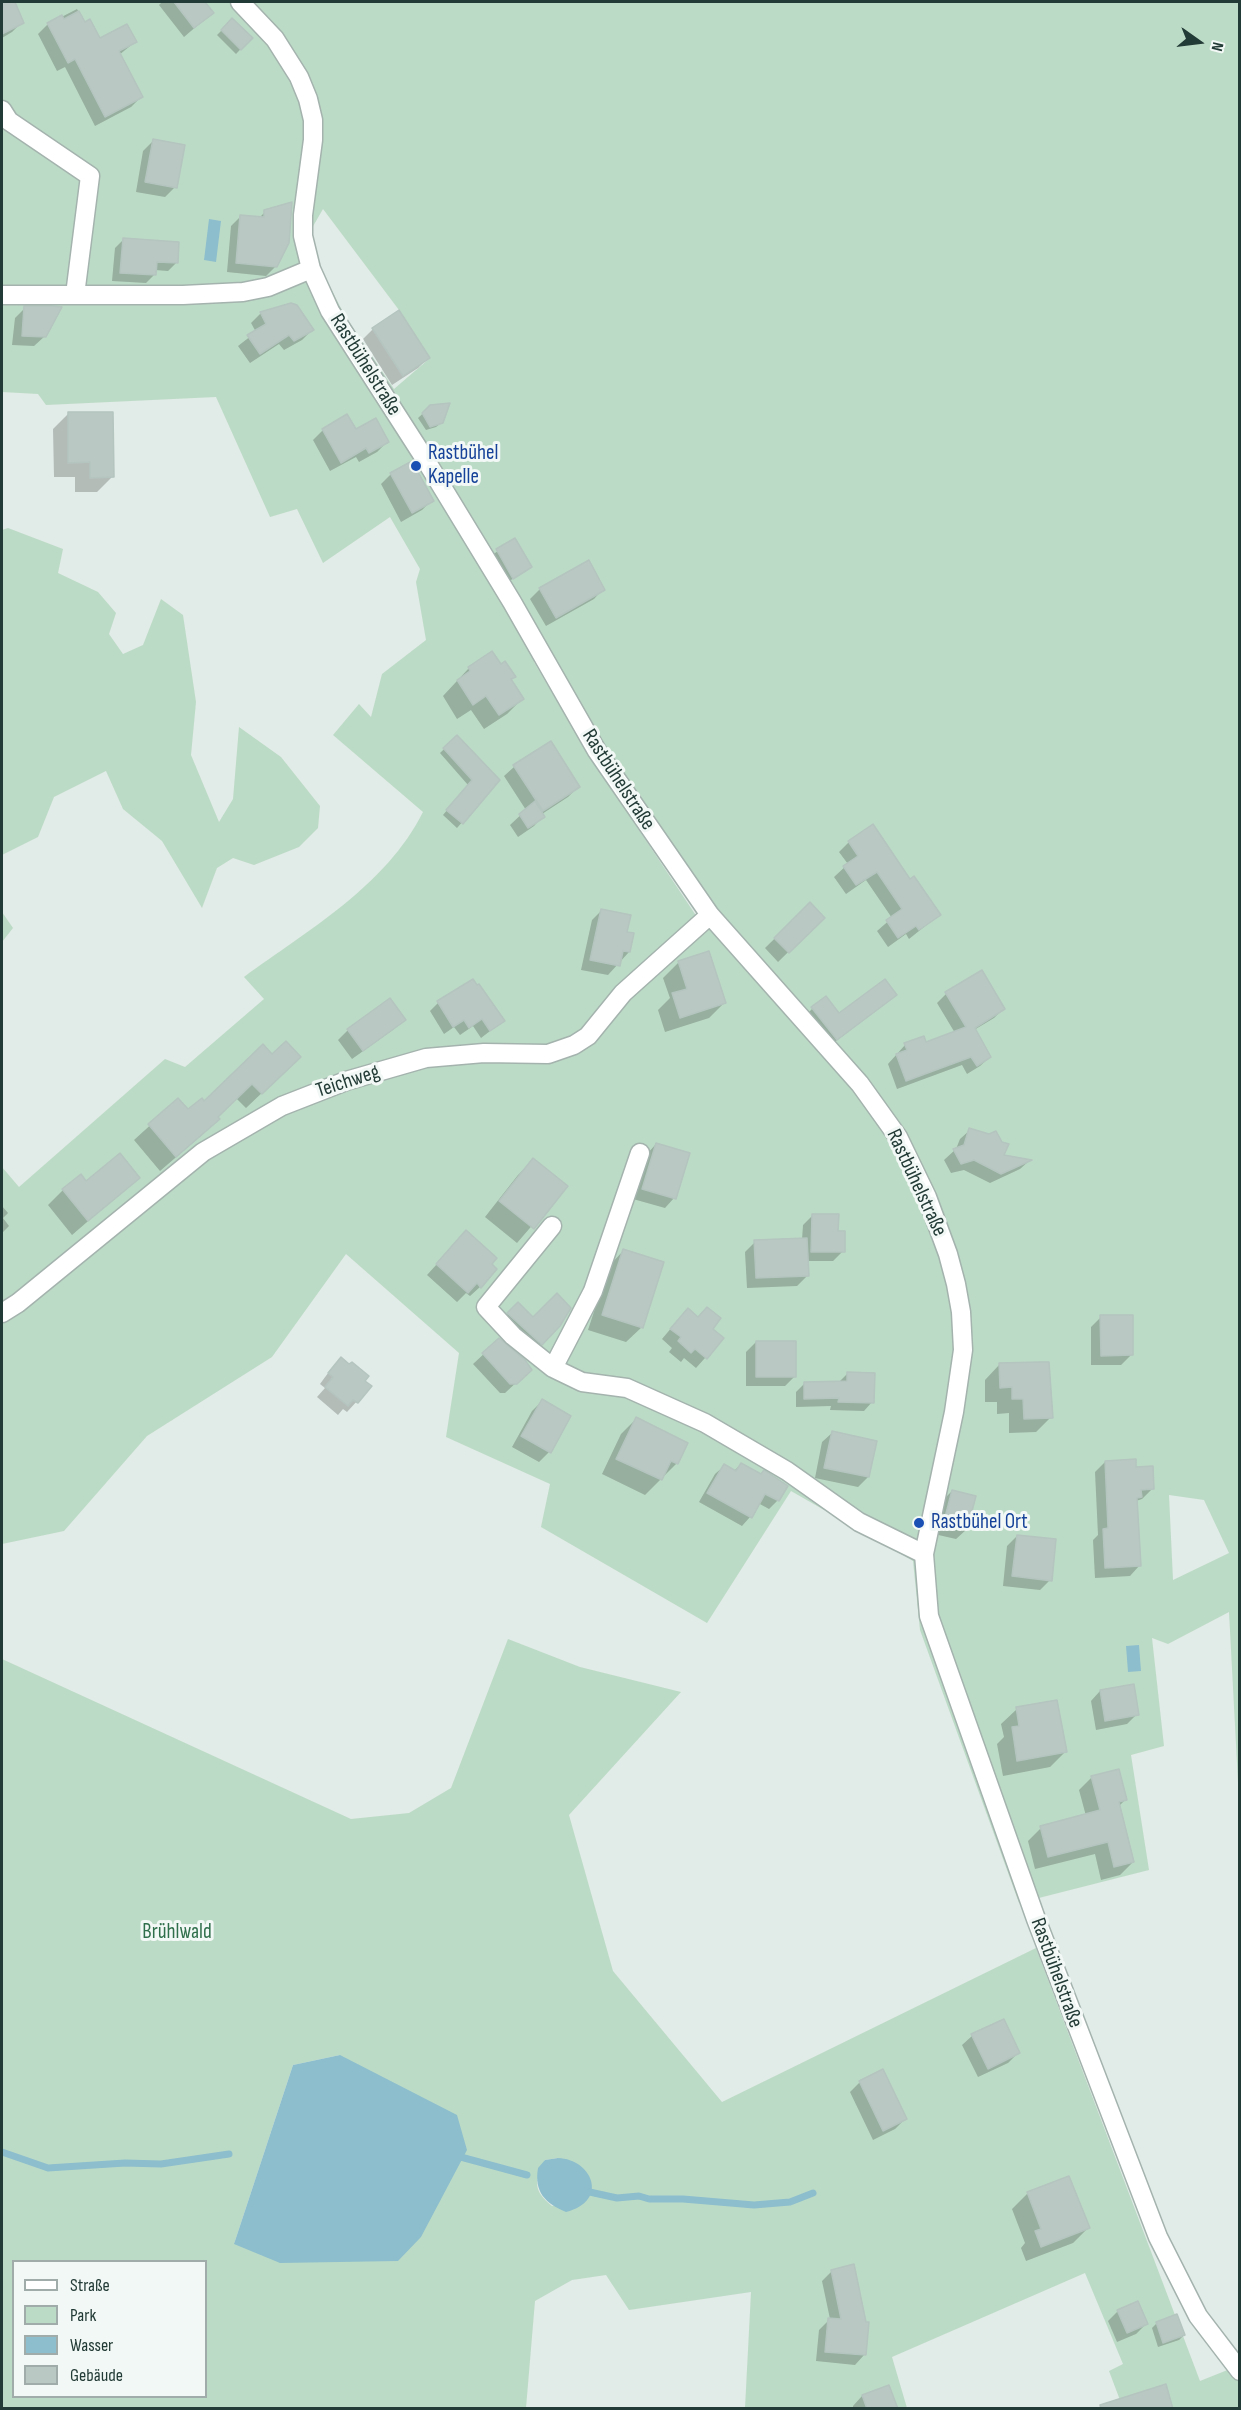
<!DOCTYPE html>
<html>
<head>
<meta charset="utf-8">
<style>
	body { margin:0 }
	#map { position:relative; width:1241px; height:2410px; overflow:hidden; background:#e1ebe7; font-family:"Sofia Sans Condensed",sans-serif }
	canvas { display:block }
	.frame { position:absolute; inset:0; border:3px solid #233b36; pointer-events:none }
	.legend { position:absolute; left:12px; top:2260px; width:195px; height:138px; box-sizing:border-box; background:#f2f8f5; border:2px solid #9faca9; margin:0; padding:8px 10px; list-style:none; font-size:18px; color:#233b36 }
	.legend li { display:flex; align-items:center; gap:12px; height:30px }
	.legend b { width:30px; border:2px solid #9faca9 }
	.north { position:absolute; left:1169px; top:12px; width:60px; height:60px; -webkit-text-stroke:4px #f2f8f5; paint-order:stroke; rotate:104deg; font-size:16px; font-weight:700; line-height:24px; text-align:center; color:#233b36 }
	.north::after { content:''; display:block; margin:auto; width:21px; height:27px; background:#233b36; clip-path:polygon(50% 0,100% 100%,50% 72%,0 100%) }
</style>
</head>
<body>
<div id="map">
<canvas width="1241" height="2410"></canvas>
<div class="frame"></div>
<ul class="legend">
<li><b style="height:8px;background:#fff"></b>Straße</li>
<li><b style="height:16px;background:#bcdbc6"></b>Park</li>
<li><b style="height:16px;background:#8dbecd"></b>Wasser</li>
<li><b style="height:16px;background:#bac8c3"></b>Gebäude</li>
</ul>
<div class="north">N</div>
</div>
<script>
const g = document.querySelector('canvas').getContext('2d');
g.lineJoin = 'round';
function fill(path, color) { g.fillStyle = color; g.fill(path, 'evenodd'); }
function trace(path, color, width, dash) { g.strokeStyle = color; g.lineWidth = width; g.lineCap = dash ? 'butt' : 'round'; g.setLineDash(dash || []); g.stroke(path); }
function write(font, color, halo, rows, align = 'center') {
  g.font = font + ' "Sofia Sans Condensed",sans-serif'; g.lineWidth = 6; g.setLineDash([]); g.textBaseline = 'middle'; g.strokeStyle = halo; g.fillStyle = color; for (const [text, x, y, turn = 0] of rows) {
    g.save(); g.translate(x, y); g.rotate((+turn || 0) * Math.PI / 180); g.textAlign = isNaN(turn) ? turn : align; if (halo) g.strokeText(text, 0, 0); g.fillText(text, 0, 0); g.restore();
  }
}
fill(new Path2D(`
	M2 2H1239V1801L1229 1612 1168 1644 1152 1638 1164 1746 1131 1755 1149 1870 1019 1903 920 1630 913 1561 791 1491 707 1623 541 1527 550 1484 446 1437 459 1353 346 1254 272 1357 147 1436 64 1531 2 1544V1167L19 1187 165 1059 185 1067 264 999 244 977C308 930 386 886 423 812L333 735 359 704 371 717 382 674 426 640 416 582 420 569 390 517 323 563 297 509 270 517 216 397 46 405 38 394 2 392ZM323 209 399 310 430 358 394 389 345 316 313 254 312 228ZM548 654 611 757 721 914 705 929 585 749 534 662ZM1169 1495 1204 1500 1229 1553 1173 1580Z
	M8 528 63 549 58 573 98 592 116 613 109 634 123 654 143 645 161 599 183 615 196 702 191 755 219 822 233 799 239 727 281 757 320 806 318 828 299 847 254 865 233 858 217 868 202 908 162 841 123 809 106 771 54 797 38 837 2 855V530Z
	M2 912 13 928 2 942Z
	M508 1639 580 1667 681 1692 569 1815 613 1971 722 2102 1036 1948 1200 2381 1240 2365 1239 2408H1123L1109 2371 1123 2364 1085 2273 892 2357 907 2408H745L751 2292 629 2310 606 2275 572 2280 535 2301 526 2408H2V1659L351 1819 409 1813 451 1788ZM340 2055 234 2244 293 2065ZM558 2158 589 2178 592 2193 552 2206C532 2190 535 2181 545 2160ZM14 2262H206V2396H14Z`), '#bcdbc6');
fill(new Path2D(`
	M209 219 221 221 216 262 204 260Z
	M1139 1645 1141 1671 1128 1672 1126 1646Z
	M340 2055 457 2115 467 2150 421 2237 398 2261 280 2263 234 2244 293 2065Z
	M558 2158C592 2159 610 2201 566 2212 545 2203 534 2192 538 2168L545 2160Z`), '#8dbecd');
fill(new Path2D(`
	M2 2H14L22 22 12 32 2 38Z
	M162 2H203L212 13 184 37 159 5Z
	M77 9 85 24 99 40 135 42 119 55 141 97 131 107 95 126 65 67 57 71 38 34 48 24Z
	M232 20 251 38 236 54 217 35Z
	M153 141 175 187 165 197 136 192 143 151Z
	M265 212 276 266 266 276 227 272 231 226 241 216 259 218Z
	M124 239 177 262 168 271 155 270 154 275 146 283 112 281 115 248Z
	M25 308 45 336 34 346 12 345 15 318Z
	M398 312 428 358 418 368 392 385 363 339 373 329Z
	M261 313 312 330 302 340 284 350 279 344 250 363 238 346 256 332 251 323Z
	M431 406 441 423 436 427 426 430 418 418Z
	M68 414 112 477 97 492H75V477H54L53 429Z
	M323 430 355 431 387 442 377 452 359 462 356 457 330 471 313 440Z
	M391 474 432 500 422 510 401 522 381 484Z
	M515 540 530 567 508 582 492 555Z
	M540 589H603L594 599 546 626 530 599Z
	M500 666 514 676 510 680 522 699 507 714 484 729 471 710 457 719 443 696 469 668Z
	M457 737 498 781 457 828 443 815 468 785 440 753Z
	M550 743 578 787 568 797 542 814 543 816 534 826 518 837 510 825 526 810 504 776 514 767Z
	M849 842 910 881 939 915 909 939 906 934 888 947 877 931 892 918 866 880 846 894 834 877 848 864 839 852Z
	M810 904 823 918 778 962 765 948Z
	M602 910 626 933 629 952 608 975 581 970 592 920Z
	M708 953 724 1003 709 1018 665 1032 658 1010 670 998 663 978 678 963Z
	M946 994 1003 1009 994 1018 974 1030 990 1057 980 1066 967 1074 962 1065 897 1089 888 1064 905 1045 925 1044 955 1033 937 1003Z
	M887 1002 828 1047 805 1016 812 1009 839 1015Z
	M438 1003 503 1021 481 1038 473 1026 460 1035 454 1027 444 1034 430 1011Z
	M404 1019 394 1029 352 1059 338 1040 348 1030Z
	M263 1046 284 1072 246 1108 236 1098 216 1117 218 1119 203 1134 160 1171 134 1140 178 1100 188 1112 204 1103Z
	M970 1130 1002 1156 1029 1161 1020 1169 990 1183 964 1170 951 1173 944 1160 956 1149 960 1139Z
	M656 1144 674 1198 665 1208 633 1199 647 1154Z
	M533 1160 566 1186 517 1243 485 1217 518 1175Z
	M138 1178 72 1235 48 1205 63 1190 85 1183Z
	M2 1206 8 1213 3 1218 9 1226 2 1233Z
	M813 1215 837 1232 843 1251 833 1261H806L807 1276 797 1286 747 1288 745 1252 755 1242 802 1240 803 1225Z
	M457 1242 480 1287 470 1296 466 1293 457 1302 427 1275Z
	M624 1250 642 1327 626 1342 588 1330 609 1266Z
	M518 1304 533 1319 559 1325 531 1353 498 1324Z
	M1101 1317 1131 1355 1121 1365H1091V1327Z
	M678 1320 710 1329 722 1339 696 1368 684 1358 681 1362 669 1352 672 1348 662 1339Z
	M499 1340 520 1379 505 1393H500L473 1364Z
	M756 1342 795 1376 785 1386H746V1352Z
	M1000 1364 1051 1417 1036 1432 1009 1433V1413L997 1414V1402H985V1380Z
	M331 1369 363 1381 370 1387 347 1412 343 1409 338 1415 317 1397 325 1388 320 1384Z
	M848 1373 872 1402 864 1411 830 1410 831 1406 796 1407V1392L805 1383H838Z
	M542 1401 569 1416 549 1452 539 1462 512 1447 532 1411Z
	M636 1419 686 1443 676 1464 645 1495 602 1474 621 1434Z
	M832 1433 868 1477 858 1487 815 1478 822 1442Z
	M1105 1462 1135 1468 1152 1489 1142 1499 1136 1501 1139 1566 1130 1576 1095 1578 1093 1540 1098 1535 1095 1472Z
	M741 1464 778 1500 769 1509 758 1503 750 1517 742 1526 699 1502 715 1474 724 1466 734 1471Z
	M952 1491 966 1530 956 1539 934 1534 942 1501Z
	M1017 1536 1050 1580 1040 1590 1003 1586 1007 1546Z
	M1100 1691 1137 1714 1127 1724 1096 1730 1091 1701Z
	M1017 1709 1065 1752 1050 1767 1003 1776 997 1744 1004 1737 1001 1724Z
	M1092 1777 1125 1800 1119 1806 1133 1862 1120 1875 1101 1880 1095 1854 1035 1869 1028 1841 1041 1828 1086 1816 1079 1790Z
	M972 2036 1018 2053 1008 2063 978 2077 962 2045Z
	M860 2082 905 2119 895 2129 873 2140 850 2092Z
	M1069 2178 1088 2228 1073 2243 1026 2261 1021 2248 1025 2243 1012 2209 1027 2194Z
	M832 2271 864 2355 855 2365 816 2361 819 2330 830 2319 822 2281Z
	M1118 2311 1146 2324 1136 2334 1117 2342 1108 2321Z
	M1177 2316 1184 2335 1179 2340 1158 2347 1152 2328 1156 2324Z
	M862 2396 895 2408H853V2406Z`), '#0003');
trace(new Path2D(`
	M2 2152 48 2168 125 2163 161 2164 229 2154
	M457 2156 527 2175
	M585 2191 617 2198 639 2196 649 2199H683L754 2205 790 2202 813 2193`), '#8dbecd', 7);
const building = new Path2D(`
	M2 2H15L24 23 2 34Z
	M174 2H205L214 13 194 28Z
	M79 11 85 22 90 19 100 38 127 24 137 42 119 51 143 97 105 117 75 59 68 63 47 23 62 15 64 19Z
	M232 18 253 38 241 50 221 30Z
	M153 139 185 145 177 188 145 182Z
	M292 202 289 243 277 267 236 263 240 215 264 217V210Z
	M123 238 179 242 178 263 157 262 156 275 120 273Z
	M291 303 297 305 314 330 294 341 289 335 260 354 247 335 266 324 260 312Z
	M24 306H51L62 307 46 337 22 336Z
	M399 310 430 358 403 376 372 328Z
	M450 403 443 423 430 427 422 413 430 405Z
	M68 412H113L114 477 90 478V462L68 463Z
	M347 414 356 429 376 418 389 442 369 453 366 448 341 463 322 429Z
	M412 461 434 501 412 513 390 473Z
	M515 538 532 567 513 579 496 549Z
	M589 560 605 590 556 618 539 588Z
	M492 651 501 664 505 661 516 677 511 679 524 699 499 715 486 696 473 705 457 680 470 671 468 667Z
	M457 735 500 780 463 824 446 810 472 780 443 748Z
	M551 741 580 787 543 811 513 765Z
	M535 801 545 817 528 828 519 814Z
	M873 824 910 879 914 876 941 915 919 930 916 926 898 938 886 920 902 909 877 872 856 885 843 866 858 856 848 841Z
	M810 902 825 918 789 953 774 938Z
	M601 909 631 915 627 932 634 933 630 952 623 951 620 966 590 960Z
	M709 951 726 1003 680 1018 672 993 687 989 678 961Z
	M982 970 1005 1009 975 1028 991 1057 977 1066 971 1057 906 1081 896 1054 907 1050 904 1043 924 1036 926 1042 966 1027 945 992Z
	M473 979 477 985 479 984 505 1021 490 1031 482 1019 469 1028 464 1020 453 1027 437 1001Z
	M885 979 897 995 837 1040 811 1007 826 996 839 1013Z
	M390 998 406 1020 363 1051 347 1029Z
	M286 1041 301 1057 262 1094 252 1084 218 1117 220 1119 176 1157 148 1124 178 1098 188 1109 202 1098 204 1101 263 1044 272 1054Z
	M969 1128 989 1134 996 1131 1002 1142 1009 1144 1004 1155 1032 1160 1001 1174 974 1160 961 1164 953 1149 964 1145Z
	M656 1143 690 1153 676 1199 642 1189Z
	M120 1153 140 1178 88 1221 62 1189 81 1174 86 1181Z
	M533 1158 568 1186 534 1229 499 1201Z
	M812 1214H839L838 1231H845V1252H811Z
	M466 1230 497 1258 492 1264 497 1269 481 1288 477 1283 468 1293 436 1264Z
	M807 1238 809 1276 756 1278 754 1240Z
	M623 1249 664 1262 643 1328 602 1315Z
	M557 1293 571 1308 560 1326 542 1345 507 1313 518 1302 533 1317Z
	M707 1307 721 1318 713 1329 724 1338 707 1359 695 1349 691 1353 678 1341 681 1337 670 1329 688 1308 698 1317Z
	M1100 1315H1133V1355L1101 1356Z
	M499 1338 525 1360 532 1370 517 1384H510L482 1353Z
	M756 1341H796V1377H756Z
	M341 1357 349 1364 352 1362 369 1376 365 1381 372 1386 358 1403 353 1400 348 1406 325 1387 333 1377 328 1373Z
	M1040 1362H1049L1053 1418 1024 1419 1023 1399H1012V1387L1000 1388 999 1363Z
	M847 1372 875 1373 874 1403 838 1402 839 1398 804 1399V1382L847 1381Z
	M542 1399 571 1416 551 1453 521 1436Z
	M636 1417 688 1443 678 1464 671 1461 662 1480 616 1459Z
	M832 1431 877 1441 869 1477 824 1468Z
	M1136 1459V1467L1153 1466 1154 1489 1141 1490 1142 1497 1137 1498 1141 1566 1105 1568 1103 1529 1108 1528 1105 1461Z
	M741 1463 761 1474 764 1470 788 1486 779 1501 765 1494 752 1518 707 1493 724 1464 736 1471Z
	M952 1490 976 1496 967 1530 943 1525Z
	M1017 1535 1056 1539 1052 1581 1012 1576Z
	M1134 1684 1139 1715 1105 1721 1100 1690Z
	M1057 1700 1067 1752 1017 1761 1012 1727 1019 1726 1016 1707Z
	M1119 1769 1127 1800 1119 1802 1134 1862 1114 1867 1108 1842 1048 1857 1040 1826 1100 1810 1091 1776Z
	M1004 2019 1020 2053 988 2069 971 2034Z
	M883 2069 907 2119 883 2131 859 2081Z
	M1069 2176 1090 2228 1041 2247 1035 2231 1041 2229 1027 2192Z
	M854 2264 866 2322H869L866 2355 825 2352 828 2318 841 2319 831 2270Z
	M1138 2301 1148 2324 1127 2333 1117 2310Z
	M1177 2314 1185 2335 1163 2343 1156 2322Z
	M1166 2384 1173 2409H1101L1100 2405Z
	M889 2385 898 2409H867L862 2395Z`);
fill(building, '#bac8c3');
trace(building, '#b4c4bf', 1.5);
const street = new Path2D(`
	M240 2 275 39 299 77 308 99 313 120V140L303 215V236L311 269 330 311 425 459 512 602 597 751 710 915 860 1084 898 1137 927 1197 948 1254 956 1284 961 1312 963 1350 954 1412 924 1554 929 1616 1036 1919 1158 2237 1198 2316 1240 2371
	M2 110 9 121 90 176 75 295
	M2 295H183L243 292 268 287 311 269
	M640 1153 593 1291 553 1368 582 1382 627 1388 705 1423 787 1471 859 1522 924 1554
	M552 1226 486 1307 513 1336 553 1368
	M2 1313 18 1303 203 1152 282 1106 346 1081 426 1058 484 1053 548 1054 574 1045 588 1036 623 993 710 915`);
trace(street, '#a4b3ae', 21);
trace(street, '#fff', 18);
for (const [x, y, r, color] of [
	[416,466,6,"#1a4fb4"],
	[919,1523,6,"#1a4fb4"]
]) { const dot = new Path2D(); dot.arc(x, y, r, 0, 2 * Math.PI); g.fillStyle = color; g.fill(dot); trace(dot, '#f2f8f5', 2); }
write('21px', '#233b36', '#f2f8f5', [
	["Rastbühelstraße",365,365,58],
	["Rastbühelstraße",618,780,57],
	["Teichweg",348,1082,-18],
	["Rastbühelstraße",916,1183,65],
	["Rastbühelstraße",1056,1973,70]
]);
write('21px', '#164399', '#f2f8f5', [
	["Rastbühel",428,454],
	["Kapelle",428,478],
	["Rastbühel Ort",931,1523]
], 'left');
write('21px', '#306f4c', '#f2f8f5', [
	["Brühlwald",177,1933]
]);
</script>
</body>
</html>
